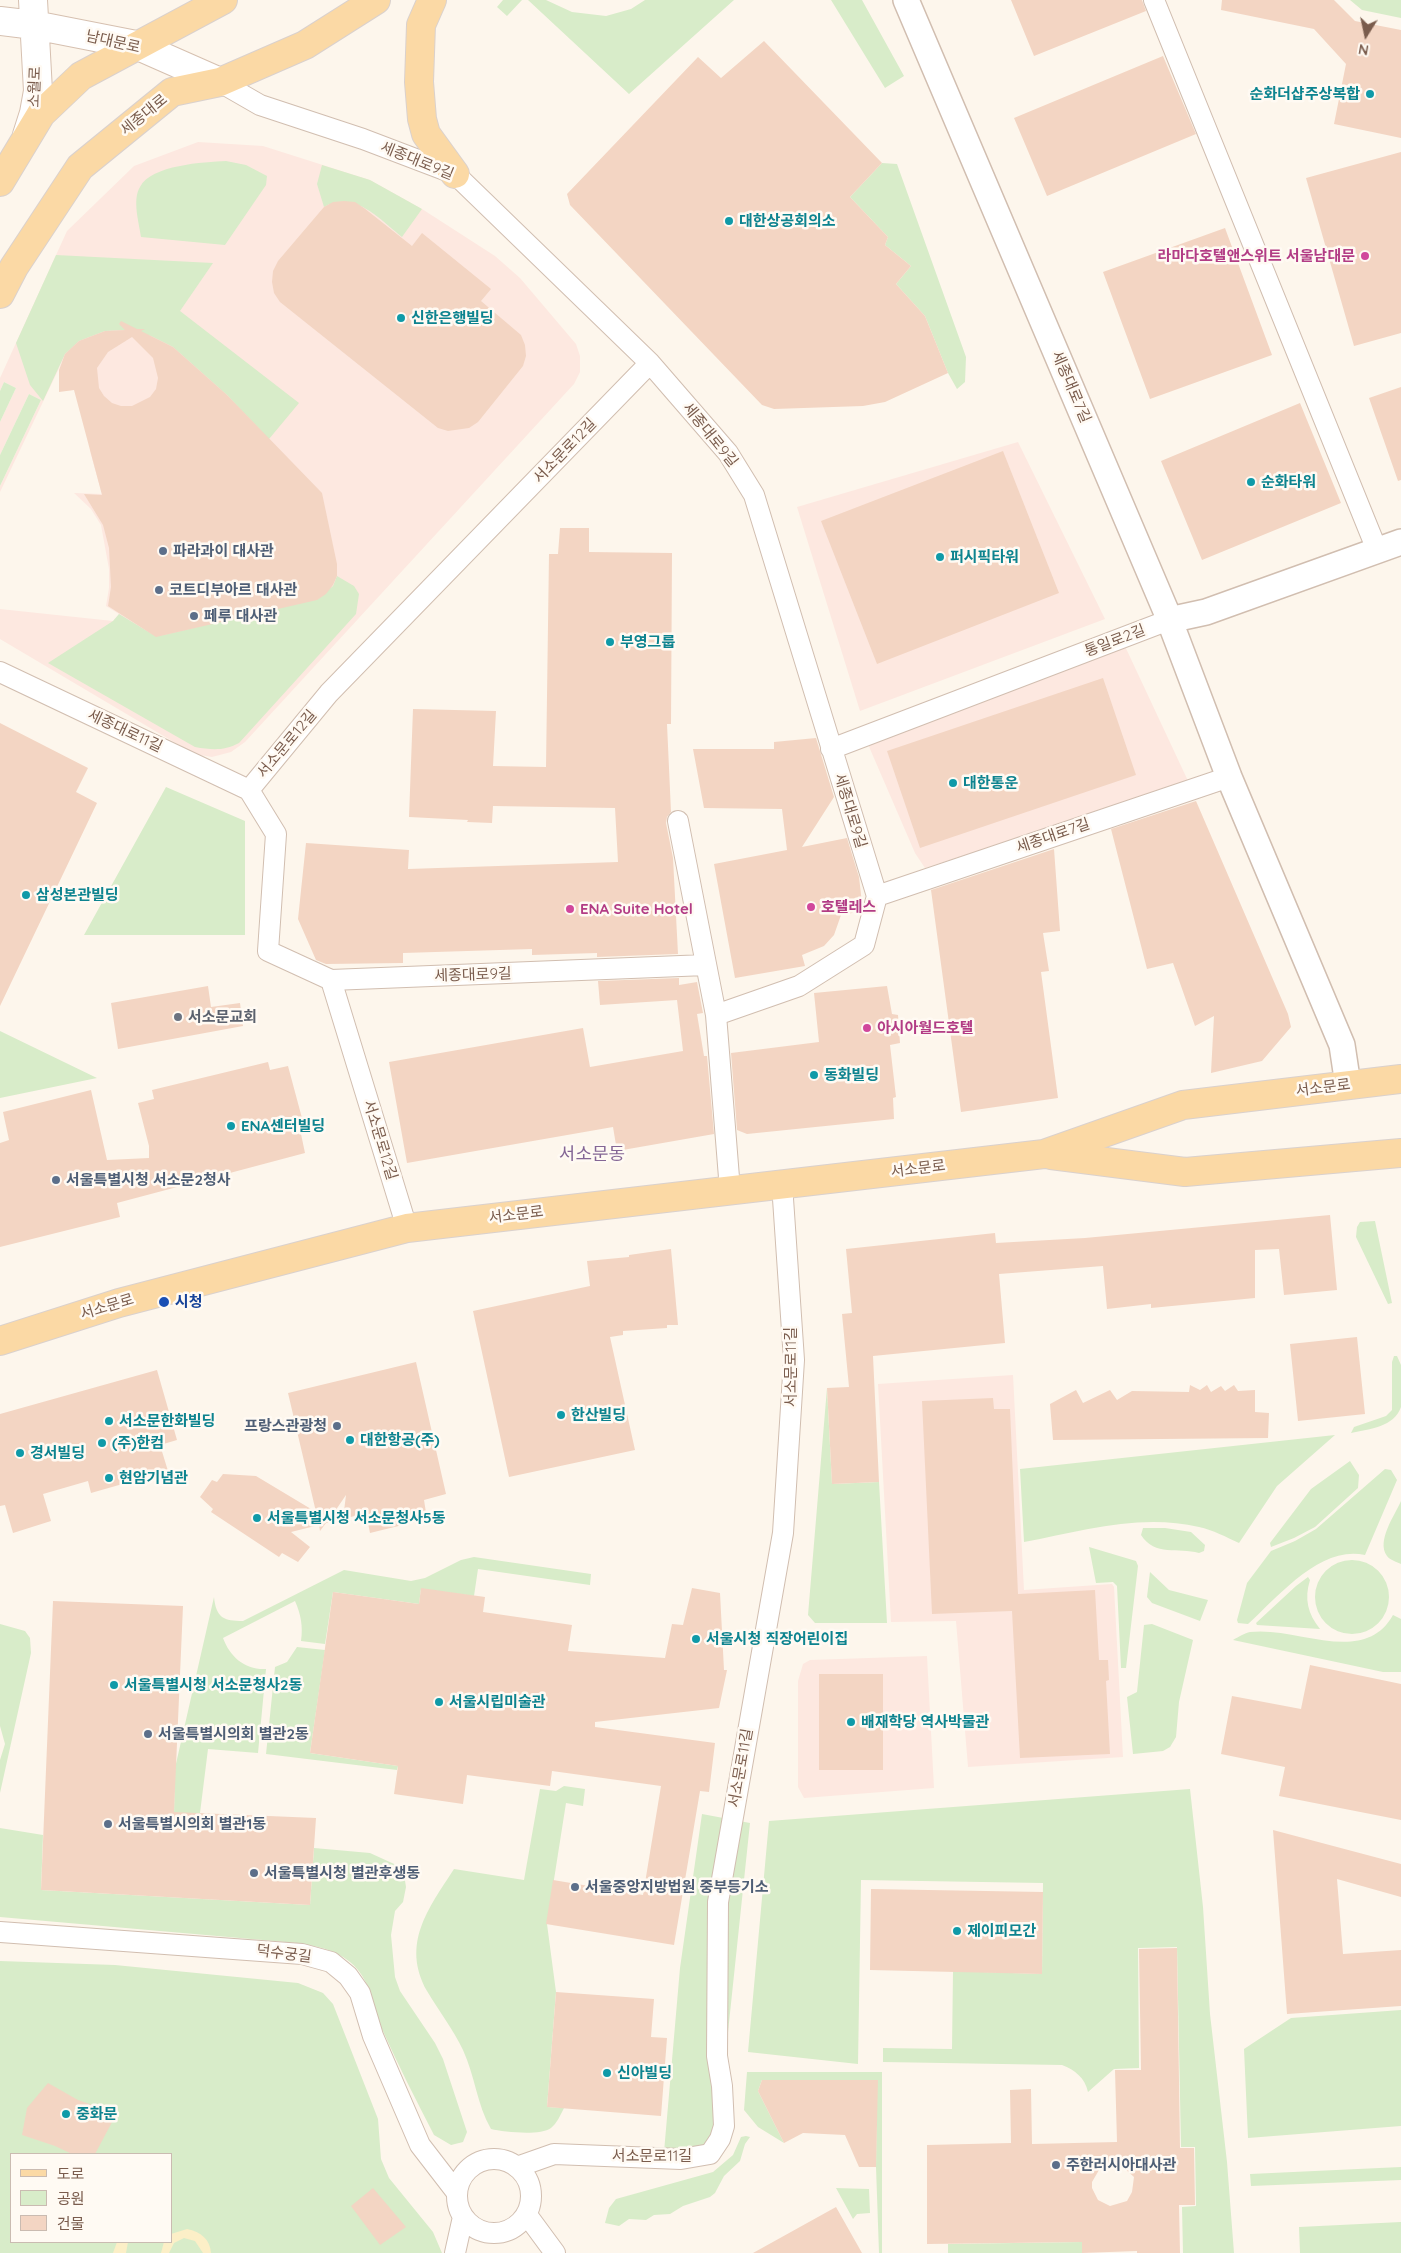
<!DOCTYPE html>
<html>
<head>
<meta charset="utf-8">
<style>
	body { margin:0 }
	#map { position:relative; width:1401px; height:2253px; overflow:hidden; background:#fdf6ec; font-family:Quicksand,"Noto Sans KR",sans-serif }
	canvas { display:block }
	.legend { position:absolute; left:10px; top:2153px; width:162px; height:90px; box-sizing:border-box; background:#fffaf3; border:1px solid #cabbb1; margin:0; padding:6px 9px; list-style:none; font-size:15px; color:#7a5c4d }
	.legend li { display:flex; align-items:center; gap:10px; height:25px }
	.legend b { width:25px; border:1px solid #cabbb1 }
	.north { position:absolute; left:1341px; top:10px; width:50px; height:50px; -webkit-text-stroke:4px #fffaf3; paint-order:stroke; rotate:190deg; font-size:14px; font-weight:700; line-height:20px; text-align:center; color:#7a5c4d }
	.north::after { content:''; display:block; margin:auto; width:18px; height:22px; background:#7a5c4d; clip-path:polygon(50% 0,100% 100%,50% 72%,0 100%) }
</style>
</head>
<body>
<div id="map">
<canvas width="1401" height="2253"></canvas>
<ul class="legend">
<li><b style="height:6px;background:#fbd9a5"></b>도로</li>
<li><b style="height:14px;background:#d8ecc9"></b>공원</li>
<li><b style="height:14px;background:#f3d5c3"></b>건물</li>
</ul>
<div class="north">N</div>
</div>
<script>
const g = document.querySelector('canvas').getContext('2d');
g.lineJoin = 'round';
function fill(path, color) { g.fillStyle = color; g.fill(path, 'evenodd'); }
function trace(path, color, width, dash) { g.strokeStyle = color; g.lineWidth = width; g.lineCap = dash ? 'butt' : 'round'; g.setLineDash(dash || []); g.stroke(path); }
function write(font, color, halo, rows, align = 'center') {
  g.font = font + ' Quicksand,"Noto Sans KR",sans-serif'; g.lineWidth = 5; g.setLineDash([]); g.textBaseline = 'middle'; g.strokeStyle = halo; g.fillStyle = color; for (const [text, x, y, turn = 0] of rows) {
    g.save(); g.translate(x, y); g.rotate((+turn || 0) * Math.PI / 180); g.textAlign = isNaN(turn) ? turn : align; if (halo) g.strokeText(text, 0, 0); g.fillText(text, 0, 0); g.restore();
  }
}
fill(new Path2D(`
	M198 142 263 146 370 180 422 209 495 256 520 278 576 344 580 356V372L574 384 245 742 231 752 212 757 194 754 0 639V609L113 621 119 614 106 606 109 588V569L101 525 91 509 74 493 102 494 90 451 87 389 60 391 63 360 0 492V486L41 400 29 394 0 455V422L16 388 4 382 0 391V378L67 231 134 166Z
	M1018 442 1105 619 860 711 797 507Z
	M1123 642 1189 783 925 868 915 853 867 742Z
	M1013 1375 1024 1590 1112 1584 1114 1587 1123 1757 968 1767 956 1621 891 1622 878 1384Z
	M927 1656 934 1788 804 1798 798 1787V1681L803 1664 810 1660Z`), '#fde8e0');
fill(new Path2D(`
	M503 0H522L507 16 497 7Z
	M528 0H546L572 12 606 16 631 9 645 0H734L629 94Z
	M831 0H862L904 76 885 88Z
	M1350 0H1401V18L1362 10Z
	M226 161 246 165 267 176 266 185 225 245 141 237C139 222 132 200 140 187 151 165 204 162 226 161Z
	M882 163 897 164 966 357 965 382 957 389 948 373 925 316 896 284 911 266 885 245 888 237 850 197Z
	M322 165 370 180 422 209 402 237C379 219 355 190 324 207L317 184Z
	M56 255 213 263 180 311 299 403 269 439 227 395 173 347 151 336 125 330 105 331 79 341 65 354 43 401 30 385 16 343Z
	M4 382 16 388 0 422V391Z
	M29 394 41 400 0 486V455Z
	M337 576 354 586 359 594 356 614 239 743C224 751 212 750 195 747L48 663 113 621 119 614 152 634 163 635 317 599 333 586Z
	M166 787 245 821V935H84Z
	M0 1031 97 1078 0 1098Z
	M1375 1221 1392 1303 1388 1304 1356 1237 1357 1227 1360 1222Z
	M1394 1356H1397L1401 1365V1407C1394 1427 1370 1429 1351 1433L1354 1427 1386 1416 1392 1410V1362Z
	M827 1388 832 1484 879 1482 887 1623H815L808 1615Z
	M1335 1435 1277 1486 1239 1543C1226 1537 1213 1530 1199 1527 1141 1513 1081 1531 1024 1542L1020 1469Z
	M1350 1461 1359 1475 1358 1488 1315 1527 1294 1538 1271 1547 1270 1543 1311 1489Z
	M1385 1469 1391 1470 1397 1480 1365 1555C1320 1545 1278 1597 1248 1624L1238 1623 1237 1620 1247 1583 1271 1551 1295 1541 1316 1529Z
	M1401 1501V1564C1397 1562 1390 1560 1387 1556 1376 1541 1395 1515 1401 1501Z
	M1143 1528H1165L1191 1532 1205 1545 1204 1551 1199 1553C1178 1547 1155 1557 1141 1535Z
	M1089 1547 1136 1561 1138 1566 1126 1668H1121L1117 1586 1113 1582 1096 1583Z
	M474 1557 591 1574 590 1585 478 1569 474 1596 421 1589 419 1604 333 1592 325 1644 301 1641C303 1626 301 1615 295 1601L223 1638C230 1657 245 1670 266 1669L258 1753 208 1749 200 1813H174L175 1768 214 1597C216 1618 224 1621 243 1621L344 1570 411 1581 425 1578 461 1560Z
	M1315 1597a37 37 0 1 1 74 0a37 37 0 1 1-74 0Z
	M1150 1572 1169 1590 1208 1600 1200 1621 1152 1603 1147 1597Z
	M1308 1577 1310 1580C1304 1599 1308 1614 1320 1629L1257 1625 1256 1623 1296 1586Z
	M1393 1615 1401 1619V1672H1383L1233 1640C1238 1637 1245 1633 1250 1632 1297 1626 1364 1667 1393 1615Z
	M0 1624 25 1631 30 1638 31 1653 0 1793V1760L5 1744 0 1726Z
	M1152 1624 1193 1640 1179 1702 1176 1737 1170 1747 1163 1751 1133 1754 1127 1697 1137 1692 1144 1625Z
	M297 1647 325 1650 310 1753 398 1766 397 1770 266 1754 275 1667 287 1662Z
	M564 1786 585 1789 583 1806 566 1803 547 1924 556 1992 547 2107 564 2108C560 2116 557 2123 551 2128 540 2136 504 2132 491 2129 477 2105 475 2076 463 2050 453 2029 439 2011 427 1991 401 1944 428 1909 454 1869L524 1880 540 1789 556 1791Z
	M1190 1789 1203 1907 1210 2014 1227 2162 1234 2253H1183L1182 2207 1196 2206 1195 2147H1181L1177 1947 1138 1948 1139 2068 1114 2069 1088 2092C1085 2078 1075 2070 1062 2065L883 2062V2048L952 2049 953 1971 1042 1974 1043 1883 861 1880 858 2064 748 2052 769 1821Z
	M702 1814 750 1823 718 2127C707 2154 689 2151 664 2152L680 1968Z
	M0 1828 43 1835 41 1890 310 1905 314 1848 370 1853 403 1868 406 1887 403 1902 395 1911 391 1935 395 1977 400 1991 435 2043 443 2059 467 2132 463 2142 451 2145 434 2135C416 2100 398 2065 382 2029 372 2005 371 1979 350 1962 334 1949 316 1946 297 1943L0 1917Z
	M0 1961 115 1965 298 1983 323 1993 333 2004 378 2119 381 2159 389 2178 433 2232 442 2253H0ZM11 2154H171V2242H11Z
	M1401 2010V2126L1248 2138 1244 2049 1291 2018Z
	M747 2072H882V2253H879L876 2167 877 2080H762L758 2091 784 2143 758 2127 744 2110Z
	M746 2136 750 2137 745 2144 740 2161 724 2176 715 2193 710 2197 683 2206 670 2214 654 2215 646 2220 629 2219 619 2226 605 2223 609 2208 616 2199 713 2172 733 2155 741 2137Z
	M1401 2167V2180L1251 2186 1250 2174Z
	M836 2188 869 2189 870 2213 857 2214 853 2219Z
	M1401 2222V2253H1300L1299 2227Z
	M1082 2242V2253H948V2244Z`), '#d8ecc9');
fill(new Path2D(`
	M187 2229C201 2232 210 2239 211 2253H203L195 2241 184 2238 174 2243 169 2253H161L164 2242H171V2234Z
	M117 2242H128L126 2253H113Z`), '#fcefc7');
fill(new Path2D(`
	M1011 0H1142L1146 11 1034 56Z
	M1222 0H1334L1355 21 1401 30V138L1334 124 1346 64 1314 29 1221 10Z
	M764 41 882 163 850 197 888 237 885 245 911 266 896 284 925 316 948 373 885 402 863 406 774 409 762 405 570 205 567 194 698 57 721 78Z
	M1163 56 1196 134 1047 196 1014 118Z
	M1401 152V333L1354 346 1306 178Z
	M344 201 355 202 364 208 412 246 422 233 491 289 481 301 521 335 525 345 526 356 523 366 478 422 469 428 448 431 438 428 280 302 274 293 272 282 273 271 278 261 324 207 333 202Z
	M1225 228 1272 355 1150 399 1103 272Z
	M121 321 137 329H145L141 331 173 347 227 395 322 493 337 564V576L333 585 326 594 317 600 156 637 108 606 111 587 109 548 103 525 84 494 102 495 74 390 59 392V370L65 354 79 341 105 331 125 330 119 324ZM132 337 153 358 158 378 156 389 150 397 132 406H121L112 403 104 396 99 388 97 368 108 352Z
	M1401 387V480L1398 481 1369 398Z
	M1300 403 1341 503 1202 560 1161 461Z
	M1003 451 1059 593 877 664 821 521Z
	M560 528H589V552L672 553 671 724H667L671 812 667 817 666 823 673 858 678 954 597 957V953L532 955V949L403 953V963L326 964 316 960 298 919 306 843 409 850 408 869 618 862 615 808 493 806 492 823 467 822 468 820 409 817 413 709 496 711 493 766 546 767 549 554H558Z
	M1103 678 1136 775 920 848 887 751Z
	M0 723 88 768 76 792 97 803 0 1006Z
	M816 738 834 797 802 847 847 838 859 877 862 903 852 913 841 915 834 935 824 946 802 955 805 966 735 978 714 864 787 850 782 809 704 808 693 749H774V742Z
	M1196 801 1288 1014 1291 1027 1262 1061 1211 1073 1214 1016 1195 1026 1173 963 1147 969 1111 829Z
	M1054 849 1060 931 1043 933 1049 971 1041 972 1058 1098 961 1112 931 890Z
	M679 978V985L697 982 703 1013 697 1014 704 1056H707L714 1134 617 1151 613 1127 407 1163 389 1062 583 1028 590 1067 683 1051 677 1000 600 1005 598 981Z
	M208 986 211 1007 240 1003 243 1026 118 1049 111 1003Z
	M887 986 892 1014 898 1015 900 1043 890 1045 896 1097 893 1098 894 1119 747 1134 737 1130 731 1053 819 1042 814 993Z
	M268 1062 270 1070 288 1066 306 1133 301 1134 305 1153 117 1203 120 1217 0 1247V1143L9 1140 3 1112 91 1090 107 1160 149 1158V1146L138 1103 154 1099 152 1090Z
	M1330 1215 1337 1290 1284 1295 1279 1249 1255 1250V1298L1151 1308V1304L1107 1309 1103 1266 999 1274 1005 1343 873 1356 879 1482 832 1484 827 1388 849 1387 842 1314 852 1313 846 1249 995 1233 996 1243 1085 1238Z
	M671 1249 678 1325H667V1328L623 1331V1335L610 1337 635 1450 509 1477 473 1311 590 1286 587 1261 629 1257V1255Z
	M1357 1337 1365 1414 1298 1421 1290 1344Z
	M416 1362 446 1494 424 1500 427 1519 370 1533 366 1513 343 1519 346 1495 329 1520 333 1522 326 1523 320 1531 319 1525 291 1532 310 1547 298 1562 282 1553 279 1557 211 1512 213 1509 200 1497 212 1480 217 1482 223 1474 256 1476 316 1512 288 1393Z
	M157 1370 177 1440 160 1445 168 1471 91 1493 88 1481 43 1494 51 1521 13 1533 5 1505 0 1506V1414Z
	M1190 1385 1200 1390 1207 1385 1211 1392 1221 1386 1225 1391 1234 1385 1238 1391 1255 1390V1412L1269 1413 1268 1438 1053 1440 1050 1404 1076 1390 1083 1403 1110 1390 1117 1400 1132 1391 1189 1392Z
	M993 1398 994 1409H1010L1018 1594 1095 1590 1099 1660H1108L1109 1680 1106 1681 1110 1754 1020 1758 1012 1611 932 1614 922 1401Z
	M421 1588 485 1597 483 1612 572 1625 568 1651 665 1658 672 1624 683 1625 692 1588 720 1593 724 1670H727L719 1708 595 1722V1727L715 1743 709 1792 700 1791 674 1945 546 1924 553 1880 643 1895 661 1786 552 1771 550 1786 467 1775 463 1804 394 1794 398 1766 310 1753 333 1592 419 1604Z
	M53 1601 183 1606 174 1812 316 1818 310 1905 41 1890Z
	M1310 1665 1401 1684V1820L1279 1796 1285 1767 1221 1754 1232 1696 1301 1709Z
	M819 1674H883V1770H819Z
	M1273 1830 1401 1864V1897L1337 1879 1343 1954 1401 1950V2006L1287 2014Z
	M871 1889 1043 1892 1042 1974 870 1970Z
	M1177 1948 1180 2148H1194L1195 2205H1179L1180 2253H1137V2251L1082 2253V2242L927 2244V2145L1011 2143 1010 2090 1031 2089 1032 2144 1117 2142 1115 2070H1141L1139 1949ZM1114 2163 1124 2168 1134 2177 1132 2192 1127 2201 1110 2206 1098 2200 1092 2188V2182L1099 2170Z
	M556 1992 654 1999 651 2037 667 2038 661 2116 547 2107Z
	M762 2080H878L876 2167H859L845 2135 803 2133 784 2143 758 2091Z
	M48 2083 78 2100 101 2108 118 2111 95 2154H72L55 2146 22 2135 27 2108Z
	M373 2188 406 2227 380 2245 351 2206Z
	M836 2207 862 2253H753Z`), '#f3d5c3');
const minor = new Path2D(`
	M1154 0 1377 550
	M220 82 260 105 363 139 455 174 650 363 728 453 754 495 877 896 864 945 799 986 716 1015 730 1190
	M0 672 249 790
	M831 749 1169 620
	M678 821 716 1015
	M877 896 1229 777
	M331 980 706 965
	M407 1228 331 980 268 951 276 834 249 790 329 693 650 363
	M0 1932 302 1954 331 1962 348 1976 360 1993 373 2036 420 2145 457 2193
	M457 2196a37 37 0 1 1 74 0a37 37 0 1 1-74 0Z
	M517 2167 554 2154 681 2159 710 2154 720 2139 724 2126 722 2086 717 2056 718 1902 783 1533 794 1360 782 1184
	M527 2215 555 2253
	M455 2253 463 2217`);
const tertiary = new Path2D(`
	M906 0 1166 611 1229 777 1342 1045 1348 1085
	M1169 620 1206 612 1401 542`);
const secondary = new Path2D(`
	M0 21 34 25 136 45 220 82
	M27 135 34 113 38 91 33 0`);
const primary = new Path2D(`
	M432 0 421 25 419 82 422 119 426 134 455 174
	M0 182 41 114 81 76 223 0
	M0 294 14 267 80 167 172 92 220 82 305 45 376 0
	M1051 1155 1185 1172 1401 1153
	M0 1341 119 1303 407 1228 1044 1154 1183 1105 1401 1079`);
trace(minor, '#d1beb0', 22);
trace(tertiary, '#d1beb0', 28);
trace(secondary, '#d6c0b0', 30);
trace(primary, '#dad1cd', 30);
trace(minor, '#fff', 20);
trace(tertiary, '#fff', 25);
trace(secondary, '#fff', 28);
trace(primary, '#fbd9a5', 28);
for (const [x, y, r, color] of [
	[1370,94,5,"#0f9aa8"],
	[729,221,5,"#0f9aa8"],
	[1365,256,5,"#d1479c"],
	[401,318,5,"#0f9aa8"],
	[1251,482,5,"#0f9aa8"],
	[163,551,5,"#5c6f8a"],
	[940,557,5,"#0f9aa8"],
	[159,590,5,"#5c6f8a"],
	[194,616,5,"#5c6f8a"],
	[610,642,5,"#0f9aa8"],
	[953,783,5,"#0f9aa8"],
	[26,895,5,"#0f9aa8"],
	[811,907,5,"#d1479c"],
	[570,909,5,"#d1479c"],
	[178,1017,5,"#6b7280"],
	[867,1028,5,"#d1479c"],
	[814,1075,5,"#0f9aa8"],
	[231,1126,5,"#0f9aa8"],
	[56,1180,5,"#5c6f8a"],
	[164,1302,6,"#1a4fb4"],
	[561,1415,5,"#0f9aa8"],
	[109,1421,5,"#0f9aa8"],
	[337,1426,5,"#5c6f8a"],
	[350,1440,5,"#0f9aa8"],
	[102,1443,5,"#0f9aa8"],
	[20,1453,5,"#0f9aa8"],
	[109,1478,5,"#0f9aa8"],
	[257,1518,5,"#0f9aa8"],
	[696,1639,5,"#0f9aa8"],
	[114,1685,5,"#0f9aa8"],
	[439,1702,5,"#0f9aa8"],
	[851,1722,5,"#0f9aa8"],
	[148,1734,5,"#5c6f8a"],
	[108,1824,5,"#5c6f8a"],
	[254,1873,5,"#5c6f8a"],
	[575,1887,5,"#5c6f8a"],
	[957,1931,5,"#0f9aa8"],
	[607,2073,5,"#0f9aa8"],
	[66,2114,5,"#0f9aa8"],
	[1056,2165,5,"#5c6f8a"]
]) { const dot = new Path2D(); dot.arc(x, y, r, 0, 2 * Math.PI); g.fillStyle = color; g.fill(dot); trace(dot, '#fffaf3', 2); }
write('15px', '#7a5c4d', '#fffaf3', [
	["남대문로",113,42,13],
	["소월로",35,87,-88],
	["세종대로",144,115,-39],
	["세종대로9길",417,161,22],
	["세종대로7길",1071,387,67],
	["세종대로9길",710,435,51],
	["서소문로12길",565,451,-46],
	["통일로2길",1115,641,-21],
	["세종대로11길",125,731,25],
	["서소문로12길",287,744,-50],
	["세종대로9길",850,811,73],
	["세종대로7길",1053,836,-19],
	["세종대로9길",473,975,-2],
	["서소문로",1323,1088,-7],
	["서소문로12길",380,1140,73],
	["서소문로",918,1169,-7],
	["서소문로",516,1215,-7],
	["서소문로",107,1307,-17],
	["서소문로11길",791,1367,-90],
	["서소문로11길",741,1768,-80],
	["덕수궁길",284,1954,7],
	["서소문로11길",652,2156]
]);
write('bold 15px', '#0d838f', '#fffaf3', [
	["순화더샵주상복합",1360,94,"right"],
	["대한상공회의소",739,221],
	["신한은행빌딩",411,318],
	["순화타워",1261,482],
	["퍼시픽타워",950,557],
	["부영그룹",620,642],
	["대한통운",963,783],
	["삼성본관빌딩",36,895],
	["동화빌딩",824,1075],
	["ENA센터빌딩",241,1126],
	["한산빌딩",571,1415],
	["서소문한화빌딩",119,1421],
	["대한항공(주)",360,1440],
	["(주)한컴",112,1443],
	["경서빌딩",30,1453],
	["현암기념관",119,1478],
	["서울특별시청 서소문청사5동",267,1518],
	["서울시청 직장어린이집",706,1639],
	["서울특별시청 서소문청사2동",124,1685],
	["서울시립미술관",449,1702],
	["배재학당 역사박물관",861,1722],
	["제이피모간",967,1931],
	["신아빌딩",617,2073],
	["중화문",76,2114]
], 'left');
write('bold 15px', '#b23c85', '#fffaf3', [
	["라마다호텔앤스위트 서울남대문",1355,256,"right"],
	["호텔레스",821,907],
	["ENA Suite Hotel",580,909],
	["아시아월드호텔",877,1028]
], 'left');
write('bold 15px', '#4e5e75', '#fffaf3', [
	["파라과이 대사관",173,551],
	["코트디부아르 대사관",169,590],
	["페루 대사관",204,616],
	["서울특별시청 서소문2청사",66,1180],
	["프랑스관광청",327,1426,"right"],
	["서울특별시의회 별관2동",158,1734],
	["서울특별시의회 별관1동",118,1824],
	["서울특별시청 별관후생동",264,1873],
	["서울중앙지방법원 중부등기소",585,1887],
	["주한러시아대사관",1066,2165]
], 'left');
write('bold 15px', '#5b616d', '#fffaf3', [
	["서소문교회",188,1017]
], 'left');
write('bold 15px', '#164399', '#fffaf3', [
	["시청",175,1302]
], 'left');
write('18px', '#846695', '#fffaf3', [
	["서소문동",592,1155]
]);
</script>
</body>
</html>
